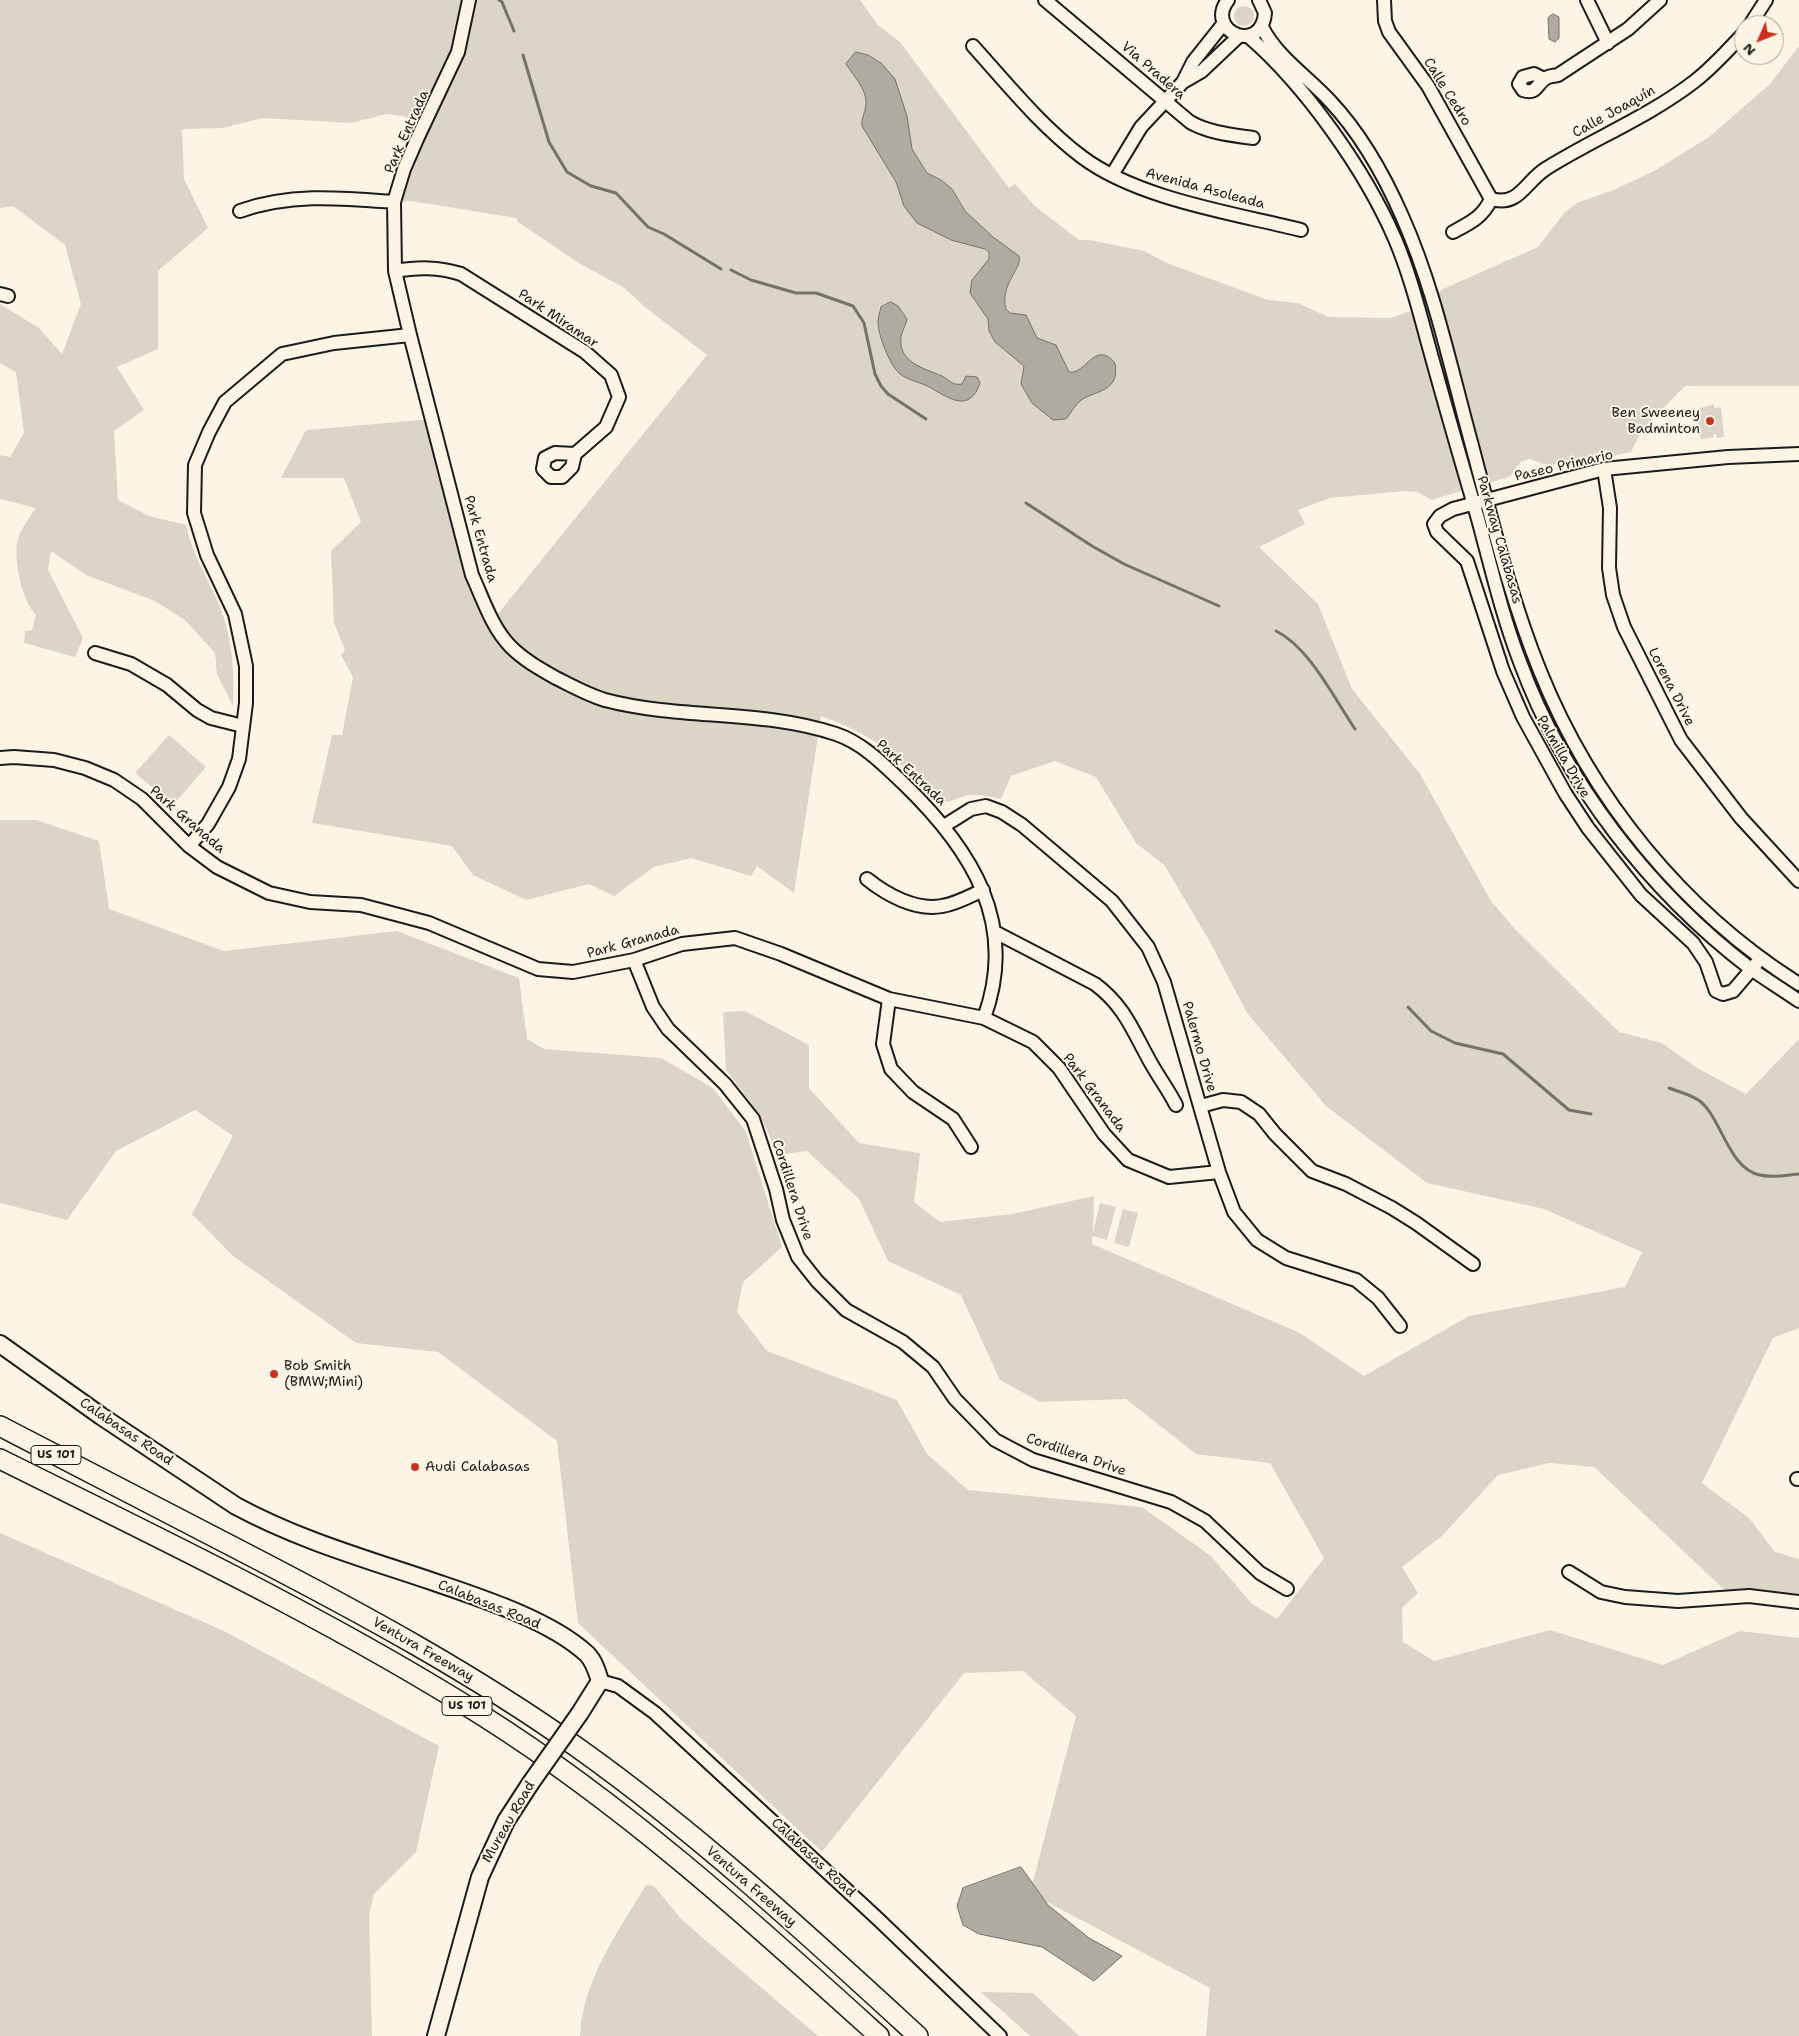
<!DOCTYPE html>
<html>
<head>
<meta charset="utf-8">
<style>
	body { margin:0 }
	#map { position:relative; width:1799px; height:2036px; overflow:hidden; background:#fcf5e5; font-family:"Shantell Sans",sans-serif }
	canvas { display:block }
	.north { position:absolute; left:1734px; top:15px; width:50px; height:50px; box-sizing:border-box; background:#fcf5e5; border:1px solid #a29e95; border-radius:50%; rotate:226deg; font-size:14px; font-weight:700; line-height:20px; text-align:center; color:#1c1c1c }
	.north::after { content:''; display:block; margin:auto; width:18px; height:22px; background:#c8321e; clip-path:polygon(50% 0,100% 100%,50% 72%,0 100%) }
</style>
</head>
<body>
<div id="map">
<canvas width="1799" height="2036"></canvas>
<div class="north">N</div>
</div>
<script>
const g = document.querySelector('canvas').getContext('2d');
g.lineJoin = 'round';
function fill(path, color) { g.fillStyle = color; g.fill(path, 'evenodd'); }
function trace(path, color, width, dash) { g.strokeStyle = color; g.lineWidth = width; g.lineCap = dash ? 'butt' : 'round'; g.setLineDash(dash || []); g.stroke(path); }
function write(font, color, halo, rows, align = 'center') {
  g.font = font + ' "Shantell Sans",sans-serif'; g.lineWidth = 4; g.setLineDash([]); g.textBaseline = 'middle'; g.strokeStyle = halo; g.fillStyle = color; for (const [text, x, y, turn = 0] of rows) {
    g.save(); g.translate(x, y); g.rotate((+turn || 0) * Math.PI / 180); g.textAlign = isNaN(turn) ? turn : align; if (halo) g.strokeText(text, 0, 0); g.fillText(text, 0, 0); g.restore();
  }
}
fill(new Path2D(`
	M0 0H860L878 25 900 42 1009 188 1015 184 1035 206 1079 240H1090L1144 251 1167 263 1268 300 1298 303 1328 317 1390 318 1411 311 1443 289 1538 247 1565 212 1577 203 1616 189 1654 171 1709 137 1770 84 1799 46V386H1685L1643 429 1631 452 1573 464 1547 465 1529 459 1521 462 1509 477 1431 500 1418 492 1405 491 1330 498 1298 510 1305 524 1259 547 1318 604 1352 689 1420 774 1491 901 1515 929 1619 1032 1662 1043 1697 1068 1746 1094 1799 1039V1328L1773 1338 1702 1483 1749 1518 1775 1552 1799 1559V1596L1728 1593 1594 1467 1549 1463 1498 1475 1442 1536 1402 1567 1418 1593 1402 1608 1403 1642 1434 1661 1550 1630 1663 1665 1740 1631 1799 1638V2036H1206L1210 1988 1030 1893 1076 1716 1023 1671 964 1673 822 1852 578 1623 557 1441 438 1352 356 1343 233 1256 192 1214 233 1136 195 1110 116 1151 67 1220 0 1203V820H36L99 841 109 909 224 951 397 931 519 978 527 1039 544 1049 661 1058 713 1088 746 1132 782 1247 743 1282 737 1312 767 1351 897 1400 927 1454 968 1490 1142 1507 1211 1556 1252 1604 1277 1619 1324 1558 1270 1463 1196 1454 1126 1399 1040 1402 1000 1380 961 1295 888 1261 859 1199 807 1151 778 1155 760 1115 726 1070 723 1012 745 1011 809 1045V1088L859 1143 920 1153 914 1202 940 1222 1012 1214 1094 1196 1093 1233 1100 1203 1116 1207 1107 1240 1092 1236V1244L1300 1333 1364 1376 1469 1316 1625 1287 1642 1252 1544 1209 1427 1183 1326 1106 1247 1013 1210 942 1165 866 1136 843 1096 777 1055 761 1011 776 1001 799C991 797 981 794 970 795 959 796 948 806 937 800 927 795 904 767 894 757 873 737 848 726 821 716L794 893 757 866 751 876 691 858 654 867 614 896 589 884 526 900 473 875 452 846 312 823 332 735H342L353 677 341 655 345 650 334 623 331 551 361 522 344 478H281L306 430 432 419 472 575 497 615 707 355 645 307 623 287 582 265 518 222 516 218 411 201 394 202 423 127 404 116 386 114 351 123 262 118 222 128 182 129 184 179 208 228 158 271V349L117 367 144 410 114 431 118 500 149 516 186 525C192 552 205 574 217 600 232 634 235 669 233 706L217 674 215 653 185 620 155 601 86 575 51 551 48 570 83 638 75 657 24 643 25 631 32 630 36 615C22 601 14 562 17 542 19 531 30 517 36 508L0 499V455L10 457 24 433 16 372 0 363V304L39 328 62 354 81 304 65 245 13 206 0 208Z
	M1234 16a10 10 0 1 1 20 0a10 10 0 1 1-20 0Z
	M1714 404V408L1721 407 1724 437 1717 438 1716 434H1713L1714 437 1700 439 1697 409Z
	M169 735 206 767 173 805 135 773Z
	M1123 1209 1138 1213 1129 1247 1114 1243Z
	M0 1533 224 1631 439 1746 416 1852 374 1894 369 1915 372 2036H0Z
	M646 1885 654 1886 682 1920 818 2036H580C582 1981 619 1930 646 1885Z
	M981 1992 1033 1993 1079 2036H1030Z`), '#dbd5c8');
const water = new Path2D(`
	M1553 14 1559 17V38L1555 42 1549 39 1548 18Z
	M856 52 868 55 881 63 895 79 907 116 912 149 927 173 941 180 952 189 965 211 993 237 1019 256C1023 268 999 285 1006 309L1010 313 1026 315 1037 338 1056 345 1069 372C1086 375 1095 339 1115 363 1120 391 1098 390 1081 400 1075 405 1071 413 1066 419L1053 420 1032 403 1021 384 1024 366 995 342 989 331 988 319 970 293 972 280 989 259V252L985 249 951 240 917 223 904 206 896 182 862 126C861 118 866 111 866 103 867 90 853 75 846 64Z
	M891 302 898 306 907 319C906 325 902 331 901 337 898 363 924 368 942 376 950 380 952 386 962 384L966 376 977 377 980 383C970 413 950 399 931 388 921 382 909 381 900 374 890 366 878 335 878 322 878 317 880 312 881 307Z
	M1021 1867 1048 1905 1089 1938 1122 1956 1094 1981 1042 1947 979 1934 963 1925 957 1906 963 1888Z`);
fill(water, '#b0aba1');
trace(water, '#75726c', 1);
trace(new Path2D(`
	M499 0 502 2 514 31
	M523 55 549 142 567 172 591 186 616 193 648 227 664 234 721 269
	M731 270 751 280 796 293H816L853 306 864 323 875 374 881 386 888 394 926 419
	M1026 503 1092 546 1124 564 1219 606
	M1276 631C1309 647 1334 698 1355 729
	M1408 1007 1431 1031 1455 1043 1503 1054 1569 1110 1591 1114
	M1669 1088C1679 1092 1693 1095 1701 1102 1722 1120 1729 1169 1760 1175 1772 1178 1787 1175 1799 1174`), '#75726c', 3);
const minor = new Path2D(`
	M469 0 458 52 417 139 404 169 394 202 395 271 410 335 472 575C483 599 492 628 511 647 524 660 540 669 556 678 572 686 588 695 605 700 681 720 761 709 836 734 863 743 884 765 904 784 971 849 1019 923 984 1018
	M1045 0 1190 122C1209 133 1232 135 1253 138
	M1228 0C1204 31 1261 56 1265 13L1259 0
	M1384 0 1385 21 1389 32 1428 86 1491 199
	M1587 0 1608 43
	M1750 25 1766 0
	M1262 27C1277 57 1308 77 1330 101 1361 134 1384 175 1402 216 1432 283 1448 356 1467 427 1489 508 1508 592 1540 671 1591 798 1683 911 1799 984
	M1248 36C1305 85 1365 170 1395 239 1412 279 1422 323 1434 365 1448 416 1463 467 1478 519 1491 567 1502 615 1520 662 1564 782 1650 892 1751 969 1767 980 1783 990 1799 1001
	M973 46C1008 85 1041 126 1082 157 1138 199 1233 213 1301 230
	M1544 79 1534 74 1523 77 1519 84 1523 90C1537 95 1536 84 1546 78 1549 76 1554 76 1558 75L1628 29 1660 0
	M1183 82 1193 62 1224 23
	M1112 175 1141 127 1183 82 1202 71 1239 36
	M1491 199C1520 207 1525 181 1547 168 1595 138 1650 116 1695 81 1713 67 1728 50 1744 33
	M240 211C291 193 341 198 394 202
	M1453 232C1470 223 1483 217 1491 199
	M395 271C419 267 438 267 461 274L585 352 611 375 619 397 606 427 575 454 555 453 545 458 543 469 551 477H562L572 467 575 454
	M0 294 8 296
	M1604 469 1610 508 1609 568 1613 595 1624 627 1681 740 1741 818 1799 881
	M95 653 131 664 167 685 197 710 211 718 243 726
	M0 758 14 757 54 760 85 768 114 780 142 799 189 846 217 867 269 893 310 902 361 905 429 923 538 969 573 972 634 960 682 944 735 938 781 954 889 999 984 1018 1033 1042 1059 1068 1104 1134 1128 1160 1169 1177 1219 1172
	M944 826 971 809 986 806 1002 812 1022 825 1112 901 1148 947 1164 982 1219 1172 1234 1212 1257 1240 1286 1258 1356 1280 1378 1298 1400 1326
	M189 846 208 824 229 787 239 759 246 703V666L235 614 207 555 194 513 195 465 209 432 225 402 282 354 334 343 410 335
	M867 879C887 895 916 911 942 906 956 904 970 896 983 890
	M995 932 1095 984C1126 1007 1134 1034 1152 1065 1160 1079 1169 1091 1176 1105
	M634 960 653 1007 668 1029 725 1084 753 1119 776 1189 783 1220 798 1257 817 1281 846 1310 903 1342 933 1367 955 1399 995 1440 1033 1460 1171 1502 1205 1521 1260 1573 1287 1589
	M1756 964 1733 991 1723 994 1716 991 1706 962 1693 943 1641 895 1588 828 1565 793 1523 717 1503 671 1467 561 1437 532 1434 524 1440 516 1453 509 1604 469 1728 457 1799 454
	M889 999 883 1044 891 1069 913 1092 953 1119 971 1147
	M1201 1106 1223 1100 1241 1102 1259 1114 1275 1134 1312 1171 1346 1184 1392 1208 1416 1223 1473 1264
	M1797 1479H1799
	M1569 1572 1601 1592 1625 1597 1678 1601 1749 1596 1799 1602
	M600 1681 618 1686 655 1713 878 1919 1000 2036`);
const major = new Path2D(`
	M0 1344 101 1416 236 1506C299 1540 366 1559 434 1582 481 1598 550 1620 587 1654 594 1661 597 1671 600 1681L580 1713
	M436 2036 480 1877 506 1821 530 1784`);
const highway = new Path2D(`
	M0 1426C82 1469 165 1511 247 1554 361 1613 474 1674 578 1748 699 1834 809 1936 918 2036
	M0 1459C163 1540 329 1619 483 1716 627 1807 753 1922 879 2036`);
trace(minor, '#1c1c1c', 16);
trace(major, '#1c1c1c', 20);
trace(highway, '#1c1c1c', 22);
trace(minor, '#fcf5e5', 12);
trace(major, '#fcf5e5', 16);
trace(highway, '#fcf5e5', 19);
const majorBridge = new Path2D(`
	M530 1784 580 1713`);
trace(majorBridge, '#1c1c1c', 20, []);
trace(majorBridge, '#fcf5e5', 16);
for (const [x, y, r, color] of [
	[1710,421,5,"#c8321e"],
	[274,1374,5,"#c8321e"],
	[415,1467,5,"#c8321e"]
]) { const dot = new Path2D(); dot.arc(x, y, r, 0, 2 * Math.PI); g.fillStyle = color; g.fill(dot); trace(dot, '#fcf5e5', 2); }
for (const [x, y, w] of [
	[56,1455,50],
	[467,1706,50]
]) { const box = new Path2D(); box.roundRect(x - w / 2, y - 9.5, w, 19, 4); g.fillStyle = '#fcf5e5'; g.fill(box); trace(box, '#1c1c1c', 1); }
write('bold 12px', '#1c1c1c', null, [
	["US 101",56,1455],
	["US 101",467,1706]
]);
write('14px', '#1c1c1c', '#fcf5e5', [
	["Via Pradera",1153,71,41],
	["Calle Cedro",1447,92,58],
	["Calle Joaquín",1614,112,-29],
	["Park Entrada",407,132,-66],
	["Avenida Asoleada",1205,189,15],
	["Park Miramar",558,319,34],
	["Paseo Primario",1564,466,-13],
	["Park Entrada",480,539,74],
	["Parkway Calabasas",1499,540,74],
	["Lorena Drive",1671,687,63],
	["Palmilla Drive",1563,757,60],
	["Park Entrada",911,773,43],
	["Park Granada",187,820,41],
	["Park Granada",633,942,-15],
	["Palermo Drive",1199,1047,74],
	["Park Granada",1094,1093,53],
	["Cordillera Drive",792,1190,72],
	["Calabasas Road",126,1432,34],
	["Cordillera Drive",1076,1455,19],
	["Calabasas Road",489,1605,22],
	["Ventura Freeway",423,1650,30],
	["Mureau Road",509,1822,-60],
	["Calabasas Road",813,1858,43],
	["Ventura Freeway",751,1887,41]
]);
write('14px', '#1c1c1c', '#fcf5e5', [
	["Ben Sweeney",1700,413,"right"],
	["Badminton",1700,429,"right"],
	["Bob Smith",284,1366],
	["(BMW;Mini)",284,1382],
	["Audi Calabasas",425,1467]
], 'left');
</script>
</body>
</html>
